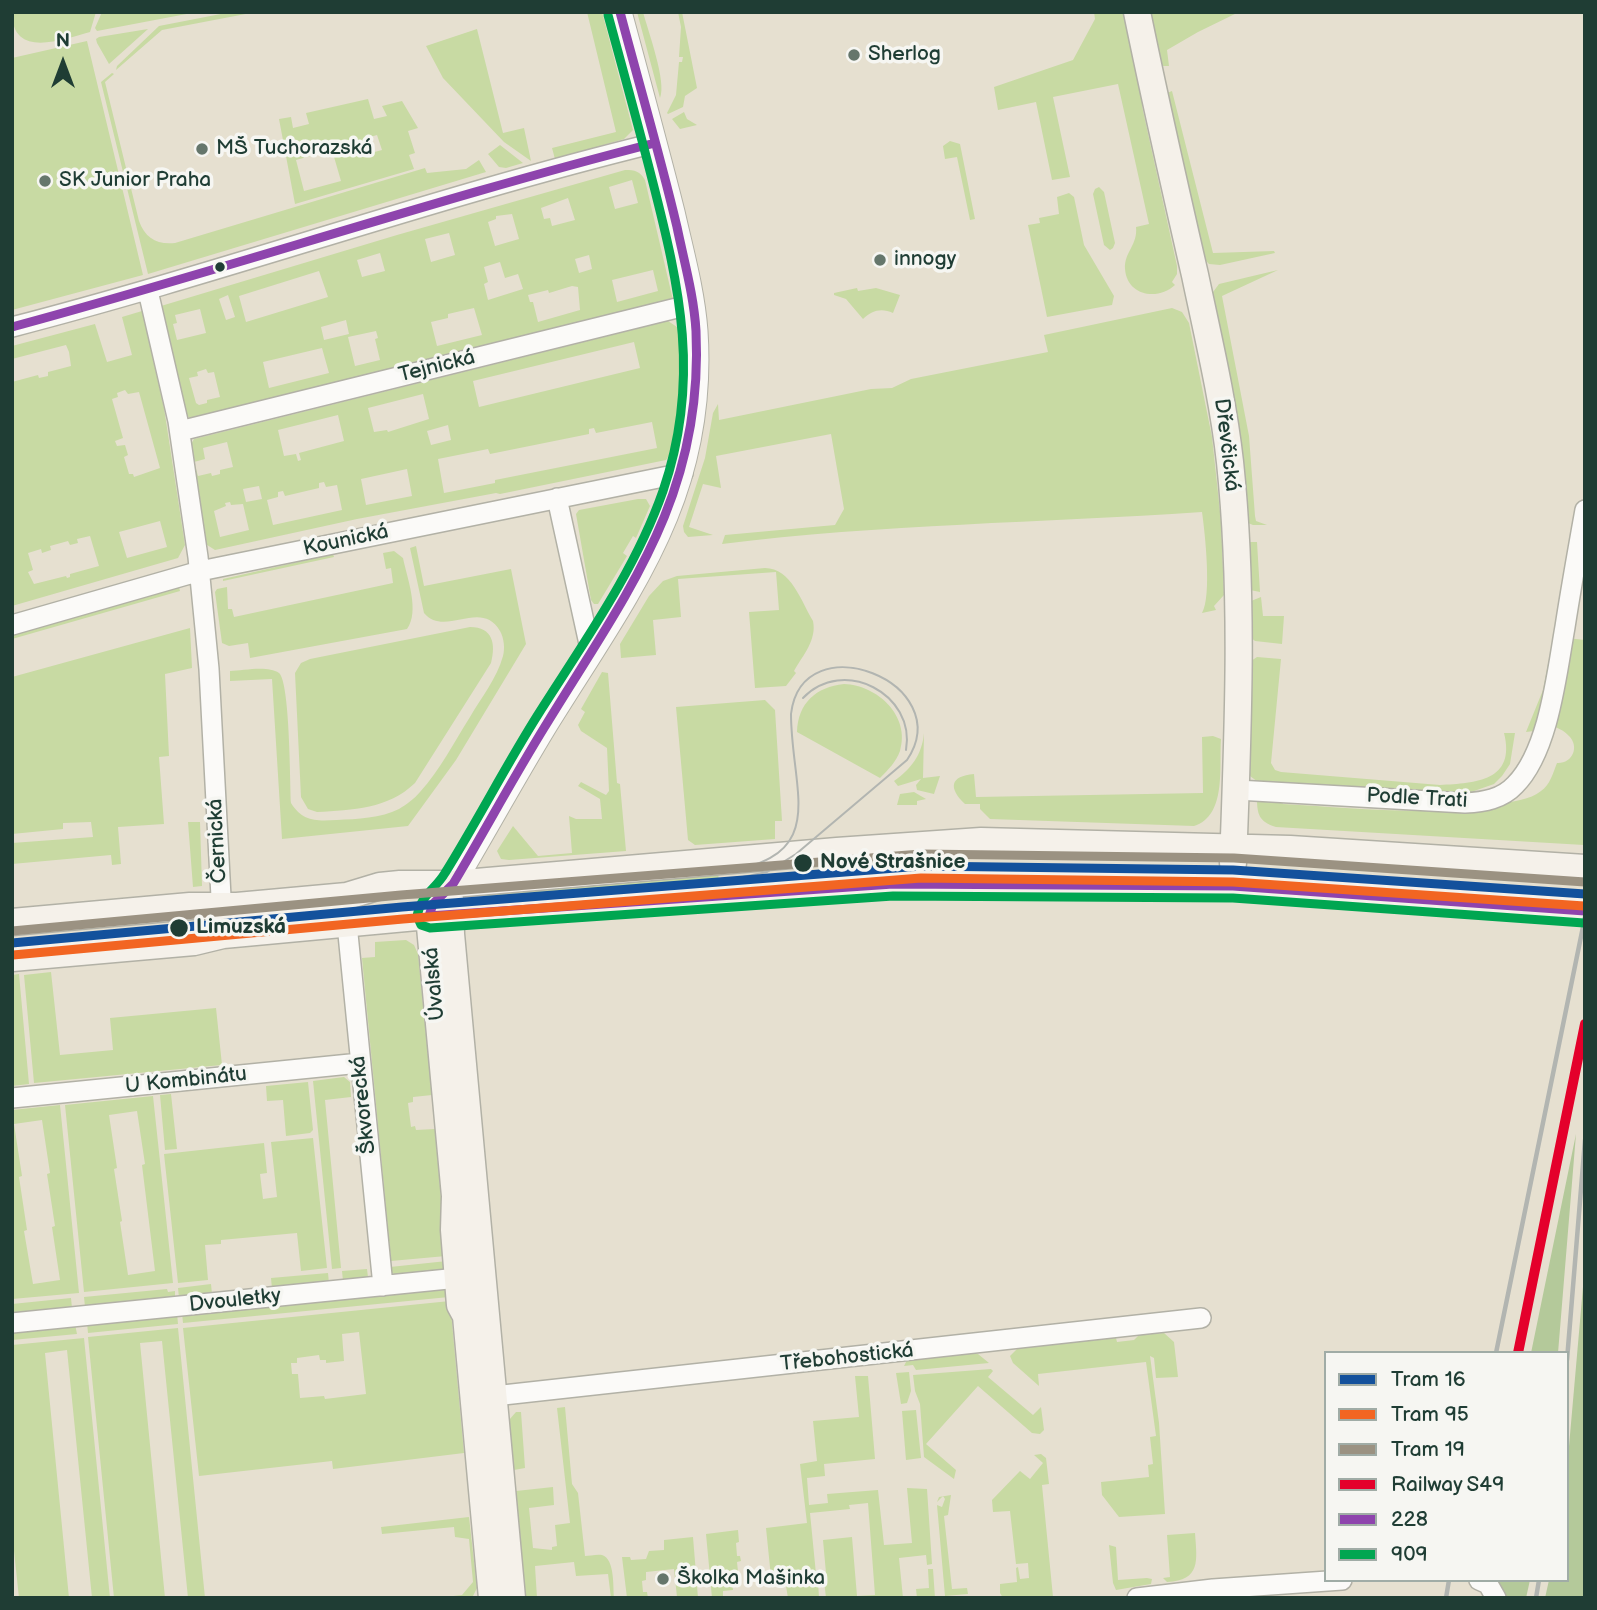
<!DOCTYPE html>
<html>
<head>
<meta charset="utf-8">
<style>
	body { margin:0 }
	#map { position:relative; width:1597px; height:1610px; overflow:hidden; background:#e6e0d0; font-family:"Balsamiq Sans",sans-serif }
	canvas { display:block }
	.frame { position:absolute; inset:0; border:14px solid #1f3d34; pointer-events:none }
	.legend { position:absolute; left:1324px; top:1351px; width:245px; height:231px; box-sizing:border-box; background:#f6f6f2; border:2px solid #a0aca6; margin:0; padding:9px 12px; list-style:none; font-size:21px; color:#1f3d34 }
	.legend li { display:flex; align-items:center; gap:14px; height:35px }
	.legend b { width:35px; border:2px solid #a0aca6 }
	.north { position:absolute; left:28px; top:28px; width:70px; height:70px; -webkit-text-stroke:5px #f6f6f2; paint-order:stroke; rotate:0deg; font-size:19px; font-weight:700; line-height:28px; text-align:center; color:#1f3d34 }
	.north::after { content:''; display:block; margin:auto; width:24px; height:32px; background:#1f3d34; clip-path:polygon(50% 0,100% 100%,50% 72%,0 100%) }
</style>
</head>
<body>
<div id="map">
<canvas width="1597" height="1610"></canvas>
<div class="frame"></div>
<ul class="legend">
<li><b style="height:9px;background:#13519c"></b>Tram 16</li>
<li><b style="height:9px;background:#f26522"></b>Tram 95</li>
<li><b style="height:9px;background:#9b9282"></b>Tram 19</li>
<li><b style="height:9px;background:#e4002b"></b>Railway S49</li>
<li><b style="height:9px;background:#8e44ad"></b>228</li>
<li><b style="height:9px;background:#00a651"></b>909</li>
</ul>
<div class="north">N</div>
</div>
<script>
const g = document.querySelector('canvas').getContext('2d');
g.lineJoin = 'round';
function fill(path, color) { g.fillStyle = color; g.fill(path, 'evenodd'); }
function trace(path, color, width, dash) { g.strokeStyle = color; g.lineWidth = width; g.lineCap = dash ? 'butt' : 'round'; g.setLineDash(dash || []); g.stroke(path); }
function write(font, color, halo, rows, align = 'center') {
  g.font = font + ' "Balsamiq Sans",sans-serif'; g.lineWidth = 7; g.setLineDash([]); g.textBaseline = 'middle'; g.strokeStyle = halo; g.fillStyle = color; for (const [text, x, y, turn = 0] of rows) {
    g.save(); g.translate(x, y); g.rotate((+turn || 0) * Math.PI / 180); g.textAlign = isNaN(turn) ? turn : align; if (halo) g.strokeText(text, 0, 0); g.fillText(text, 0, 0); g.restore();
  }
}
fill(new Path2D(`
	M12 12H96L90 32C63 39 12 60 12 12Z
	M102 12H197L97 31 95 28Z
	M231 12H256L162 30 116 70 117 66 159 26Z
	M587 12H602L633 130 624 139 555 159 552 148 616 132Z
	M637 12H643C648 31 667 82 660 98Z
	M678 12H682L697 88 685 96 683 107 668 114 667 113 676 95 679 62H682L683 57H679L681 27Z
	M1094 12H1125L1145 101 1142 106 1177 266V274L1172 282 1175 285C1158 301 1127 296 1125 269 1124 252 1138 245 1136 227L1149 224 1118 84 1053 97 1070 177 1052 180 1036 102 998 110 994 87 1073 60 1095 19Z
	M1147 12H1239L1198 32 1167 50 1169 66H1161Z
	M148 29 109 64 97 43 96 39 99 37Z
	M477 29 503 133 524 128 531 161 504 142 443 78 426 46Z
	M87 41 143 275 12 310V58Z
	M112 73 114 74 105 82 139 221C145 238 157 245 175 243L425 168 427 173 466 169 479 160 486 172 148 274 101 82Z
	M1172 91 1213 253 1274 251 1275 253 1220 265 1209 264 1201 256 1167 93Z
	M368 99 374 119 387 116 382 106 402 101 418 128 408 131 415 153 409 155 414 169 295 204 279 119 291 117 293 128 309 124 306 113ZM377 135 382 150 367 154 363 139ZM332 150 341 181 304 191 296 160Z
	M684 112 687 119 697 125 680 129 672 119Z
	M950 141 960 144 975 219 970 220 957 157 945 159 943 146Z
	M500 145 523 163 506 168 499 167 488 154Z
	M625 170C635 170 640 171 645 180L673 300 191 419 185 414 161 306 397 235ZM632 180 638 203 615 209 609 187ZM568 198 575 220 552 226 550 218 544 219 541 208ZM512 214 519 239 495 246 488 222 496 219V216ZM449 233 455 255 431 262 425 239ZM380 253 385 271 362 277 357 260ZM589 255 592 269 579 273 575 259ZM500 262 505 278 518 274 523 289 488 300 484 284 488 282 484 267ZM653 270 658 291 617 302 612 280ZM319 271 328 297 246 322 239 296ZM572 286 578 287 580 310 538 322 533 302H530L528 295 548 290 549 293ZM228 295 235 317 226 320 219 299ZM474 308 482 335 437 346 431 322 448 318V314ZM200 309 206 333 177 340 173 324 177 323 175 315ZM346 320 349 334 324 340 321 327ZM376 331 378 338 375 339 380 360 355 366 348 337ZM322 348 329 373 269 388 263 362ZM206 369 208 373 214 372 220 397 207 400V403L199 405 196 403 189 378 198 376 197 372Z
	M1099 187 1104 192 1115 243 1113 248 1110 250 1104 245 1093 194 1095 189Z
	M1069 193 1074 197 1084 245 1114 296 1112 305 1047 317 1028 225 1040 223 1039 218 1059 214 1057 197Z
	M1278 270 1222 296 1249 436 1255 516 1256 521 1267 525H1253L1248 523 1210 296 1219 284Z
	M857 288 858 291 876 288 900 295 893 313C882 308 872 310 863 319L846 299 834 295V293Z
	M1172 308 1182 312 1189 323 1212 437 1221 521 1224 595 1214 606 1216 610 1202 613C1212 596 1205 533 1202 512 1042 523 881 524 722 544L725 535 835 525 844 509 831 434 716 456 721 488 703 484 689 527 713 535 688 537 684 532 683 526 705 458 713 413 718 404 719 420 871 389 892 388 911 379 1048 352 1044 335Z
	M142 311 164 408 185 545 178 558 12 606V382L38 375 39 378 48 376V372L71 366 69 352 66 345 12 359V346L95 324 107 362 132 355 122 317ZM125 390 128 394 139 392 160 468 134 477 133 474H129L124 457 128 455 125 445 117 446 115 441 123 438 112 399 118 397 117 393ZM160 521 167 547 127 558 119 532ZM90 536 99 566 70 574V577L67 578 66 576 34 584 28 572 33 570 28 553 41 549 42 553 51 550 50 546 68 541 70 545 78 543 77 539Z
	M668 321 677 327 681 336C680 361 683 443 666 460L500 494 496 493 357 519 215 550 204 543 190 446 194 439ZM634 342 640 368 479 407 473 381ZM423 394 429 419 388 432 387 430 374 432 368 408ZM338 415 344 441 299 453 301 460 298 461 296 454 284 456 278 430ZM652 422 657 448 495 480V483L444 493 438 459 488 449 490 454 589 434V429L594 428 596 433ZM448 425 451 440 431 445 427 431ZM227 442 233 467 220 470V474L212 476 211 473 198 476 194 462 205 459 203 448ZM407 469 412 496 366 505 361 479ZM324 482 326 487 337 485 342 510 273 525 267 500 278 497V492L283 491 285 496 319 488V483ZM259 486 262 499 246 502 243 489ZM230 502 231 505 243 504 249 530 220 537 214 511 226 506 225 503Z
	M638 499H646L650 506 636 538 633 536 623 553 627 556 598 604H594L591 600 576 514 579 510Z
	M1249 542H1257L1260 592 1250 590Z
	M416 546 424 586 511 569 526 644 456 760 408 826 282 839 272 679 230 681V671C243 671 267 665 279 673 290 682 290 782 291 803 303 822 316 821 337 820 357 819 381 818 399 809 406 805 415 798 420 792 440 770 454 742 470 717 481 698 497 678 503 656 505 648 504 638 500 631 481 598 445 638 424 613L410 548Z
	M394 551 403 558C407 578 420 611 407 629L250 658 248 643 229 646 222 643 215 592 217 589 227 587 228 609H232L234 617 393 583 391 568 386 569 383 553Z
	M333 554 334 557 223 581V579Z
	M765 568C791 568 801 601 813 621 817 640 803 655 794 671L796 673 786 686 755 688 749 612 779 610 776 572 678 579 681 617 653 620 656 655 621 658 620 644 649 596 663 581 677 576Z
	M179 587 180 591 12 639V635Z
	M1261 597 1263 616H1284L1282 644 1255 641 1249 636 1251 601Z
	M1560 602 1550 690 1534 731 1526 732 1543 690Z
	M470 627C493 627 496 644 491 663L415 783C388 809 353 810 317 812L308 809 301 797 295 673 301 663 310 659Z
	M190 628 192 668 165 674 169 756 159 757 164 824 118 827 121 864 112 865 111 855 12 864V843L93 837 91 822 63 823V829L12 834V677Z
	M1567 638 1585 640 1584 845 1276 827C1259 822 1257 814 1257 798L1281 799 1283 804C1355 808 1429 817 1500 804 1513 801 1530 800 1541 791 1550 785 1553 773 1557 763 1572 764 1580 747 1569 736 1564 730 1555 727 1549 724Z
	M1257 657 1281 659 1271 763 1275 770 1281 772 1440 785C1476 783 1516 781 1504 733H1515L1510 764 1502 776 1494 784 1457 797 1258 782 1250 776 1248 770 1251 661Z
	M602 672 608 673 617 783 620 784 626 851 509 860 501 859 497 851 513 826 538 856 572 853 569 816 576 819H602L600 799 578 786 581 782 606 795 609 791 607 748 581 731 578 725 585 712 581 709Z
	M844 684C877 685 911 716 900 751 896 762 888 770 880 778L797 732C798 703 816 687 844 684Z
	M765 700 775 710 782 821H775V839L695 845 688 840 676 707Z
	M924 733 923 778 940 776 934 794 917 790 916 785 921 779 898 786 894 781C911 769 922 755 924 733Z
	M1213 736 1221 739C1219 766 1227 816 1194 826L990 819 980 809V804H965C948 788 950 776 974 774L976 797 1203 793 1202 737Z
	M914 792 926 799 917 801V805H897L900 794Z
	M188 822H200L202 886 193 887Z
	M718 869 719 884 485 903 484 889Z
	M406 940 414 945 418 954 432 1095 413 1097V1102L408 1103 411 1127 415 1126 416 1130 435 1129 446 1256 391 1261 362 958 375 957V942Z
	M51 972 60 1055 113 1050 110 1018 216 1008 222 1065 34 1083 24 975Z
	M19 974 29 1084 12 1086V975Z
	M344 1077 350 1082 351 1097 325 1100 341 1268 332 1269 313 1081Z
	M308 1082 313 1130 310 1133 286 1136 283 1100 267 1101 266 1086Z
	M171 1094 177 1149 165 1150 160 1095Z
	M153 1096 173 1283 84 1292 65 1105ZM137 1111 145 1164 142 1165 155 1271 128 1275 120 1222 122 1221 114 1169 117 1168 109 1115Z
	M60 1105 79 1293 12 1299V1110ZM42 1120 50 1173 47 1174 55 1226 52 1227 60 1280 33 1284 24 1231 27 1230 19 1177 22 1176 14 1124Z
	M313 1138 327 1268 301 1271 297 1233 221 1240V1244L205 1245 208 1280 178 1283 164 1154 264 1143 267 1173 260 1174 263 1199 277 1197 271 1142Z
	M447 1261 448 1271 396 1275 392 1273 390 1267Z
	M367 1269 368 1277 365 1278 343 1281 342 1271Z
	M328 1273 329 1283 272 1289 271 1278Z
	M211 1284 212 1294 179 1298 178 1288Z
	M448 1286 449 1297 183 1323 182 1313Z
	M167 1289 168 1292 175 1291V1298L85 1307 84 1297Z
	M71 1298 72 1308 12 1314V1304Z
	M450 1301 464 1453 333 1469 332 1461 199 1476 183 1328ZM359 1332 366 1394 325 1399 324 1396 300 1398 298 1374H292L291 1363H297V1358L319 1355 320 1360H326V1363L344 1361 342 1334Z
	M177 1313 178 1324 88 1333 87 1323Z
	M75 1324 77 1334 12 1340V1330Z
	M178 1328 205 1598H188L162 1341 140 1343 165 1598H114L88 1337Z
	M1164 1333 1174 1342 1178 1377 1156 1378 1154 1358 1150 1356 1159 1423 1165 1514 1119 1517 1102 1495 1101 1482 1149 1477 1148 1465 1153 1464 1150 1437 1156 1436 1146 1362 1038 1374 1039 1386 1013 1363 1010 1356 1018 1348 1116 1338 1117 1342 1134 1340 1139 1335Z
	M84 1338 110 1598H92L67 1350 45 1353 69 1598H19L12 1532V1345Z
	M970 1353 978 1354 989 1363 916 1370 913 1365 904 1366 907 1360Z
	M991 1369 993 1371 988 1377 1033 1415 1041 1407 1044 1430 1040 1434 1032 1433 978 1386 926 1444 956 1470 954 1479 924 1457 920 1404 915 1391 913 1375Z
	M909 1372 911 1391 907 1403 901 1404 896 1373Z
	M855 1376H868L875 1459 824 1464 825 1476 807 1478 809 1505 828 1503 827 1494 878 1490 884 1545 912 1543 907 1488 927 1489 932 1564 927 1565 926 1555 899 1558 903 1598H826L824 1580 818 1581 819 1598H788L786 1586 772 1587 766 1528 807 1523 800 1464 817 1461 813 1421 859 1417ZM868 1503 875 1595 857 1596 852 1537 823 1540 826 1573 816 1574 810 1513 850 1509 849 1505Z
	M565 1407 572 1484 578 1493 585 1556C589 1556 597 1554 602 1555 615 1559 613 1587 614 1598H611L608 1574 576 1576 574 1562 535 1566 537 1598H525L516 1491 553 1487 554 1505 529 1508 533 1548 552 1550V1547L557 1546 555 1525 570 1523 557 1408Z
	M916 1410 921 1458 906 1460 902 1411Z
	M516 1412H521L525 1468 514 1470 509 1420Z
	M1041 1454 1046 1458 1049 1484 1042 1485 1053 1597 1003 1598 1000 1593V1584L1017 1582 1016 1568 1018 1567 1020 1579 1029 1578 1028 1563 1016 1564 1010 1511 993 1512 992 1500 1020 1471 1030 1479 1043 1463 1034 1455Z
	M951 1495 948 1515 944 1516 952 1589 967 1588 968 1594 945 1596 937 1505 942 1507 945 1499 943 1496 937 1502 939 1497Z
	M469 1517 477 1588 472 1598H435L462 1595 473 1582 469 1539 455 1537 454 1527 382 1534 381 1527Z
	M738 1530 739 1542 736 1543 737 1556H740L741 1561 737 1562 739 1581 732 1582 733 1590 723 1591V1598H712L706 1534Z
	M1195 1533C1197 1561 1201 1580 1167 1582L1163 1578 1170 1577 1167 1535Z
	M693 1537 698 1598H675L677 1597 674 1569 646 1572V1580L642 1581 643 1592H647L648 1598H627L622 1557H630L631 1560 646 1559 649 1551 664 1550V1540Z
	M1109 1545 1116 1547 1118 1580 1147 1578 1152 1579 1151 1584 1116 1590 1113 1583Z
	M928 1569H933L935 1598H917L916 1589 929 1588Z`), '#c8daa3');
fill(new Path2D(`
	M1576 1134 1558 1353H1531Z
	M1585 1264V1598H1545L1549 1580H1567V1469Z
	M1498 1580H1530L1526 1598H1505Z`), '#b4c99a');
const minor = new Path2D(`
	M148 291 178 421 198 557 209 669 223 935
	M12 327C228 271 438 196 655 143
	M180 431 693 304
	M557 498 591 653
	M12 625 200 571 683 473
	M1237 790 1465 803C1484 802 1502 799 1515 785 1549 751 1557 672 1565 627 1571 588 1578 549 1585 510
	M347 924 383 1286
	M12 1098 360 1063
	M12 1323 458 1278
	M494 1396 1201 1318
	M1479 1580 1488 1584 1496 1598
	M1137 1598 1213 1589 1342 1580`);
const tertiary = new Path2D(`
	M453 884C484 832 513 779 544 728 626 595 707 497 696 331 693 291 682 252 673 212 656 145 638 79 620 12`);
const secondary = new Path2D(`
	M1137 12C1155 100 1175 188 1195 275 1208 337 1223 399 1230 462 1244 595 1238 730 1233 863
	M450 899 451 934 512 1598
	M435 902 429 916 455 1196 454 1230 460 1305 466 1316 492 1598
	M12 922 190 906H237L347 896 380 886 400 884H453L837 851 981 841 1290 849 1585 868
	M12 958 194 942 223 935 449 914 893 884 944 883 1233 886 1585 911`);
trace(minor, '#b2b1a6', 22);
trace(tertiary, '#b2b1a6', 25);
trace(secondary, '#b2b1a6', 29);
trace(minor, '#fbfaf8', 19);
trace(tertiary, '#fbfaf8', 23);
trace(secondary, '#f5f1ea', 26);
trace(new Path2D(`
	M803 698C843 656 916 694 906 750
	M722 872C832 857 791 792 791 714 802 621 959 683 907 760L796 854 767 872 733 879`), '#b2b5b1', 2);
trace(new Path2D(`
	M1496 1353 1585 917
	M1567 1360 1585 1140
	M1446 1598 1449 1580
	M1536 1598 1539 1580`), '#b2b5b1', 4.5);
trace(new Path2D(`
	M620 12C639 84 660 155 677 227 684 261 694 296 696 331 704 497 625 595 544 728 512 780 484 832 453 884L433 904 429 916 893 884 1233 886 1585 911
	M12 327C227 269 439 198 655 143`), '#8e44ad', 9);
trace(new Path2D(`
	M608 15C623 70 638 124 652 179 680 288 701 380 663 491 635 571 584 642 539 713 506 765 478 820 445 873 435 890 422 893 417 916L421 925 430 928 893 896 1233 898 1584 923`), '#00a651', 9);
trace(new Path2D(`
	M1518 1353 1585 1024`), '#e4002b', 10);
trace(new Path2D(`
	M12 943 402 907 921 866 1233 870 1585 894`), '#13519c', 9);
trace(new Path2D(`
	M13 955 403 919 921 878 1233 882 1584 906`), '#f26522', 9);
trace(new Path2D(`
	M12 931 401 895 921 854 1234 858 1585 882`), '#9b9282', 9);
for (const [x, y, r, color] of [
	[854,55,7,"#65766b"],
	[202,149,7,"#65766b"],
	[45,181,7,"#65766b"],
	[880,260,7,"#65766b"],
	[220,267,6,"#1f3d34"],
	[803,863,10,"#1f3d34"],
	[179,928,10,"#1f3d34"],
	[663,1579,7,"#65766b"]
]) { const dot = new Path2D(); dot.arc(x, y, r, 0, 2 * Math.PI); g.fillStyle = color; g.fill(dot); trace(dot, '#f6f6f2', 2.5); }
write('21px', '#1f3d34', '#f6f6f2', [
	["Sherlog",868,55],
	["MŠ Tuchorazská",216,149],
	["SK Junior Praha",59,181],
	["innogy",894,260],
	["Školka Mašinka",677,1579]
], 'left');
write('21px', '#1f3d34', '#f6f6f2', [
	["Tejnická",437,367,-14],
	["Dřevčická",1226,445,83],
	["Kounická",346,541,-12],
	["Podle Trati",1417,799,3],
	["Černická",218,841,-93],
	["Úvalská",435,984,-95],
	["U Kombinátu",186,1081,-6],
	["Škvorecká",364,1105,-96],
	["Dvouletky",235,1301,-6],
	["Třebohostická",847,1358,-6]
]);
write('bold 21px', '#1f3d34', '#f6f6f2', [
	["Nové Strašnice",820,863],
	["Limuzská",196,928]
], 'left');
</script>
</body>
</html>
